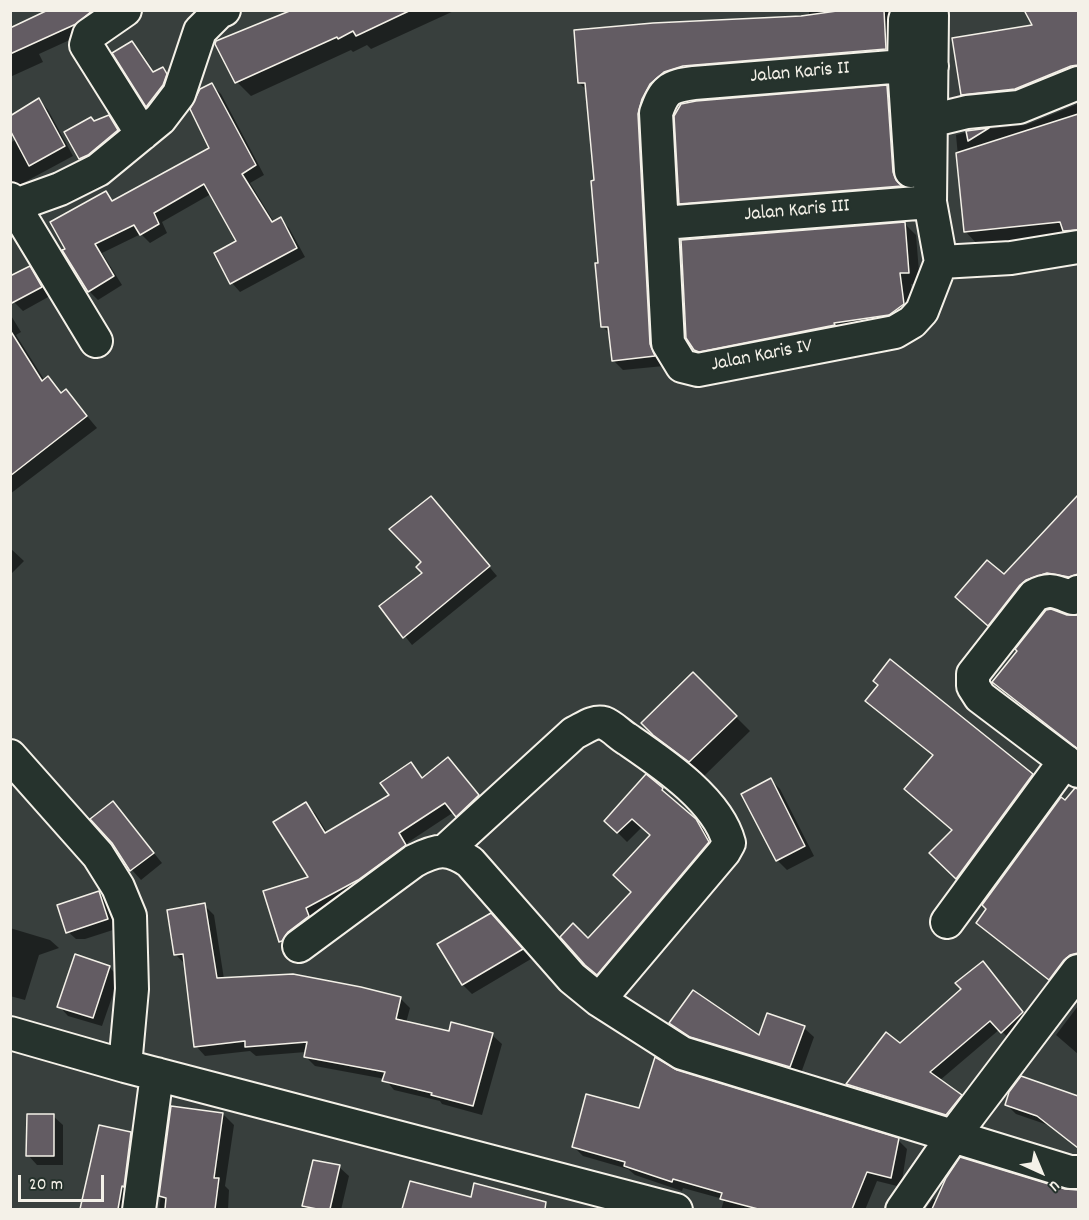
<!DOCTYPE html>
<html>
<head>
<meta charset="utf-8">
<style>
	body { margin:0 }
	#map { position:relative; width:1089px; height:1220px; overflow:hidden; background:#383f3d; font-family:Dekko,sans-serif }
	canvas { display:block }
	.frame { position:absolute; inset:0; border:12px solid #f4f1e8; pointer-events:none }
	.north { position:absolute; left:1011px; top:1142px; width:60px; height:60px; -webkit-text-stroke:4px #26332d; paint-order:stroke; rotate:136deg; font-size:16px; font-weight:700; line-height:24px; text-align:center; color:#f4f1e8 }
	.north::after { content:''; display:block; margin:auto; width:21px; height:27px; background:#f4f1e8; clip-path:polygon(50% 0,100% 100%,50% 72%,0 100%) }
	.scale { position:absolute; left:18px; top:1175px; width:86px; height:27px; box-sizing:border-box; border:3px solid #f4f1e8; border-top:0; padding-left:8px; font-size:18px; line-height:21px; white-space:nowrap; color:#f4f1e8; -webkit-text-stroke:4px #26332d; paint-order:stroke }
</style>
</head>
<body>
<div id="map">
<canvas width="1089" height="1220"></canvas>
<div class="frame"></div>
<div class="north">U</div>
<div class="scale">20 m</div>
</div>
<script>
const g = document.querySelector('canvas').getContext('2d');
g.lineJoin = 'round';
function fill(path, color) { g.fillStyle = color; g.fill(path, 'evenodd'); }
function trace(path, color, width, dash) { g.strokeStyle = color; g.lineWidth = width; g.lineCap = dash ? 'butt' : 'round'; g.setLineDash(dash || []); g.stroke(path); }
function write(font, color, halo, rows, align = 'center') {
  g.font = font + ' Dekko,sans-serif'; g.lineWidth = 4.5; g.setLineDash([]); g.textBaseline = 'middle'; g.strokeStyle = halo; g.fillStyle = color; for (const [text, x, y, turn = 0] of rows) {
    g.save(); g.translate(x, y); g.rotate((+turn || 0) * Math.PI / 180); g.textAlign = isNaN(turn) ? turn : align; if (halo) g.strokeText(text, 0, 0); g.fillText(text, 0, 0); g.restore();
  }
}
fill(new Path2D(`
	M51 10H105L85 33 39 54 43 62 10 77V30Z
	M286 10H456L371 49 367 45 353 52 351 50 251 96 237 82 289 14Z
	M809 10H887L893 17 896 59 694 76 648 125 664 366 623 370 613 360 611 335 603 327 595 182 588 91 579 83 809 17Z
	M1025 10H1078V82L976 108 962 94 1035 26Z
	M131 43 141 52 155 73 162 68 172 78 156 115 147 106 114 54Z
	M212 85 221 94 264 175 250 183 274 222 280 219 289 228 305 257 240 292 232 283 238 242 211 194 162 222 167 233 150 243 141 234 102 253 122 285 98 300 89 291 64 251 106 193 115 202 211 148Z
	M887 87 900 100 905 186 908 195 693 216 680 203Z
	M39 100 48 110 73 156 10 190V143L17 139Z
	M1078 104V244L1069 235 978 245 965 231 956 135 970 131 1026 125Z
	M108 116 118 126 127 140 90 168 80 158 95 123Z
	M905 224 916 235 920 284H911L914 316 707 361 695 349Z
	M29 268 39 278 50 296 23 311 14 302Z
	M10 314 21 332 16 335 45 381 48 378 63 394 66 391 97 428 10 494Z
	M1078 495V586L998 634 966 606 1004 576Z
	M431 498 497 576 412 645 381 606 424 573Z
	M10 548 24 561 10 575Z
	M1067 616 1078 617V749L1003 691 994 682Z
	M693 674 750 731 704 776 669 749 643 723Z
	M867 701 1032 776 1041 785 966 887 932 853 953 831 934 756Z
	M448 759 487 805 466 824 454 812 407 843 414 855 289 951 280 942 310 878 306 804 315 813 328 834 391 796 411 764 423 778Z
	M771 780 780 789 814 856 787 870 777 860Z
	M662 789 672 798 670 799 705 830 718 852 607 983 586 964 588 940 633 893 651 835 642 827 627 842 606 821Z
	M1075 790H1078V965L1059 988 978 923Z
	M113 803 162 863 141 880 132 870 113 842Z
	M98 892 108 902 116 929 85 939H76L66 930Z
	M204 905 214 915 224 979 400 998 410 1008 406 1023 450 1033 492 1035 502 1044 482 1115 442 1104 440 1101 394 1090 385 1079 315 1066 305 1056 306 1052 256 1056 250 1051 205 1056 196 1046 185 964 175 954Z
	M500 924 531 959 472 994 463 985 440 944Z
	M10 928 50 940 59 948 39 955 25 1000 10 996Z
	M983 963 1032 1022 1012 1042 1000 1029 939 1081 970 1106 956 1124 857 1093 848 1084 900 1045 963 989Z
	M109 967 119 977 102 1026 68 1016 59 1006Z
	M1078 1006V1054L1056 1035Z
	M768 1015 804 1028 814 1037 800 1076 701 1046 680 1033 671 1023 760 1038Z
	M676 1072 898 1140 907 1149 901 1187 877 1181 865 1210H721L724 1200 723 1199 683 1188 682 1191 635 1175 628 1169 583 1156 574 1147 640 1110Z
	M1022 1078 1078 1098V1148L1048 1125 1016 1114 1006 1104Z
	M172 1108 223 1114 234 1125 225 1186 229 1190 228 1210H159Z
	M53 1116 63 1125V1165H37L28 1155Z
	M100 1127 130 1133 140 1143 128 1210H82Z
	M314 1161 339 1167 349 1176 341 1210H303Z
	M411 1183 472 1199 536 1208 535 1210H403Z
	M1064 1191H1078V1210H925L933 1199 938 1201Z`), '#0007');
const building = new Path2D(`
	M48 10H93L76 24 10 54V28Z
	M292 10H411L356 36 353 31 338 39 337 37 235 83 215 44 216 41Z
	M844 10H884L886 49 683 66 664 72 650 84 642 99 638 114 650 344 655 356 612 361 608 327H601L595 263H598L591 181 594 180 585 83H578L574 30 653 23 801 16Z
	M1024 10H1078V65L1071 66 1015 89 961 95 952 38 1032 25Z
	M132 41 153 72 163 67 167 74 163 85 146 107 112 53Z
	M212 83 256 165 242 174 272 222 281 217 297 248 230 284 214 253 236 241 204 184 154 213 159 224 140 235 134 225 95 244 114 276 88 292 62 250 65 249 50 222 106 191 112 201 209 148 190 109 200 89Z
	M887 85 893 172 896 180 902 186 679 204 674 116 681 104 696 101Z
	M39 98 65 146 29 166 10 130V116Z
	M1078 114V230L1063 231 1060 222 964 232 956 153Z
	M109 115 118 130 88 155 79 159 64 132 91 117 94 121Z
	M989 128 968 141 966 131Z
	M905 222 909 273H900L904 304 889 315 834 323 835 325 699 352 694 350 686 338 681 240Z
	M30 266 42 287 10 304V276Z
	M10 330 42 381 48 376 61 393 66 389 87 416 10 476Z
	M1078 495V574L1069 577 1047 573 1026 580 1020 585 988 626 955 597 987 560 1004 574Z
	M431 496 490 566 403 638 379 606 422 573 416 567 421 562 389 529Z
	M1051 609 1067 615H1078V749L992 682 1017 651 1015 649 1046 610Z
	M890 659 1033 774 956 879 929 853 952 830 904 789 933 755 865 701 878 685 873 681Z
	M693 672 737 716 689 762 653 735 641 723Z
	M448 757 479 795 456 817 445 803 399 833 406 845 358 880 306 908 309 916 288 932 282 941 279 942 263 891 308 877 273 822 306 802 325 833 389 795 380 783 411 762 422 778Z
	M646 774 663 788 662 790 696 819 709 842 597 975 585 965 560 937 573 923 588 938 631 892 613 875 650 835 632 819 617 833 604 821Z
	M771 778 805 846 776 861 741 794Z
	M1075 788 1078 789V953L1070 955 1064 960 1049 980 976 923 986 909 982 905 1061 797 1065 800Z
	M113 801 154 853 130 871 112 843 90 819Z
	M99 891 108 919 66 933 57 905Z
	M205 903 217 978 293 974 361 987 401 997 396 1019 449 1031 451 1022 493 1033 473 1106 431 1095 432 1093 382 1081 385 1072 304 1057 307 1042 245 1047V1041L194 1047 183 954 174 955 167 910Z
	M491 913 523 949 462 985 437 944Z
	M75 954 110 966 93 1018 57 1007Z
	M983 961 1023 1012 1001 1033 990 1021 930 1072 962 1095 946 1115 846 1084 886 1032 900 1043 961 989 955 983Z
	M693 990 759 1035 767 1013 805 1026 790 1067 690 1037 669 1023Z
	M655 1057 677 1070 899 1138 891 1178 867 1172 852 1209H758L720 1199 722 1193 673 1179 672 1182 624 1166 625 1162 572 1147 586 1094 639 1108Z
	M1021 1076 1078 1096V1148L1037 1116 1005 1105 1009 1092Z
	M171 1106 223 1113 214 1178H219L215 1209H165L166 1198 159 1196Z
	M27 1114H54V1156H26Z
	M99 1125 131 1132 124 1187 122 1186 118 1209H80Z
	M960 1157 1065 1189 1078 1190V1209H932L946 1178Z
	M313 1160 340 1165 330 1209H317L302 1206Z
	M410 1181 471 1197 474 1183 546 1202 545 1209H402Z`);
fill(building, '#635c63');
trace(building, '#f4f1e8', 1.5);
const minor = new Path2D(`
	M125 10 89 35 86 45 142 134
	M908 10 905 20 904 66 911 171
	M930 10 932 15 930 202 941 262 922 311 912 322 895 332 698 370 682 366 668 343 656 113C664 90 669 86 694 83L904 66H932
	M930 121 967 112 1019 107 1078 83
	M10 199 96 341
	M10 207 60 189 98 170 160 119 179 94 200 31 219 12 224 10
	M663 223 930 202
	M941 262 1011 258 1078 247
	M1078 592 1073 598C1057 592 1050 587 1034 596L973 674V686L980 697 1078 771
	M10 756 98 855 118 887 130 916 132 989 125 1066
	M445 851 574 733C583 729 594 720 604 723 612 726 620 735 627 739 662 763 718 800 729 843L724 852 599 1000
	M947 922 1065 761
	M299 946 414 861C437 849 448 847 470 862L572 978 599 1000 682 1053 1070 1172H1078
	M10 1033 125 1066 676 1210
	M139 1210 157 1074
	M902 1210 954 1135 1078 971`);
trace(minor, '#f4f1e8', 36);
trace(minor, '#26332d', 32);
write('20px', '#f4f1e8', '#26332d', [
	["Jalan Karis II",800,74,-5],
	["Jalan Karis III",797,212,-5],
	["Jalan Karis IV",762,357,-11]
]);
</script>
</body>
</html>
